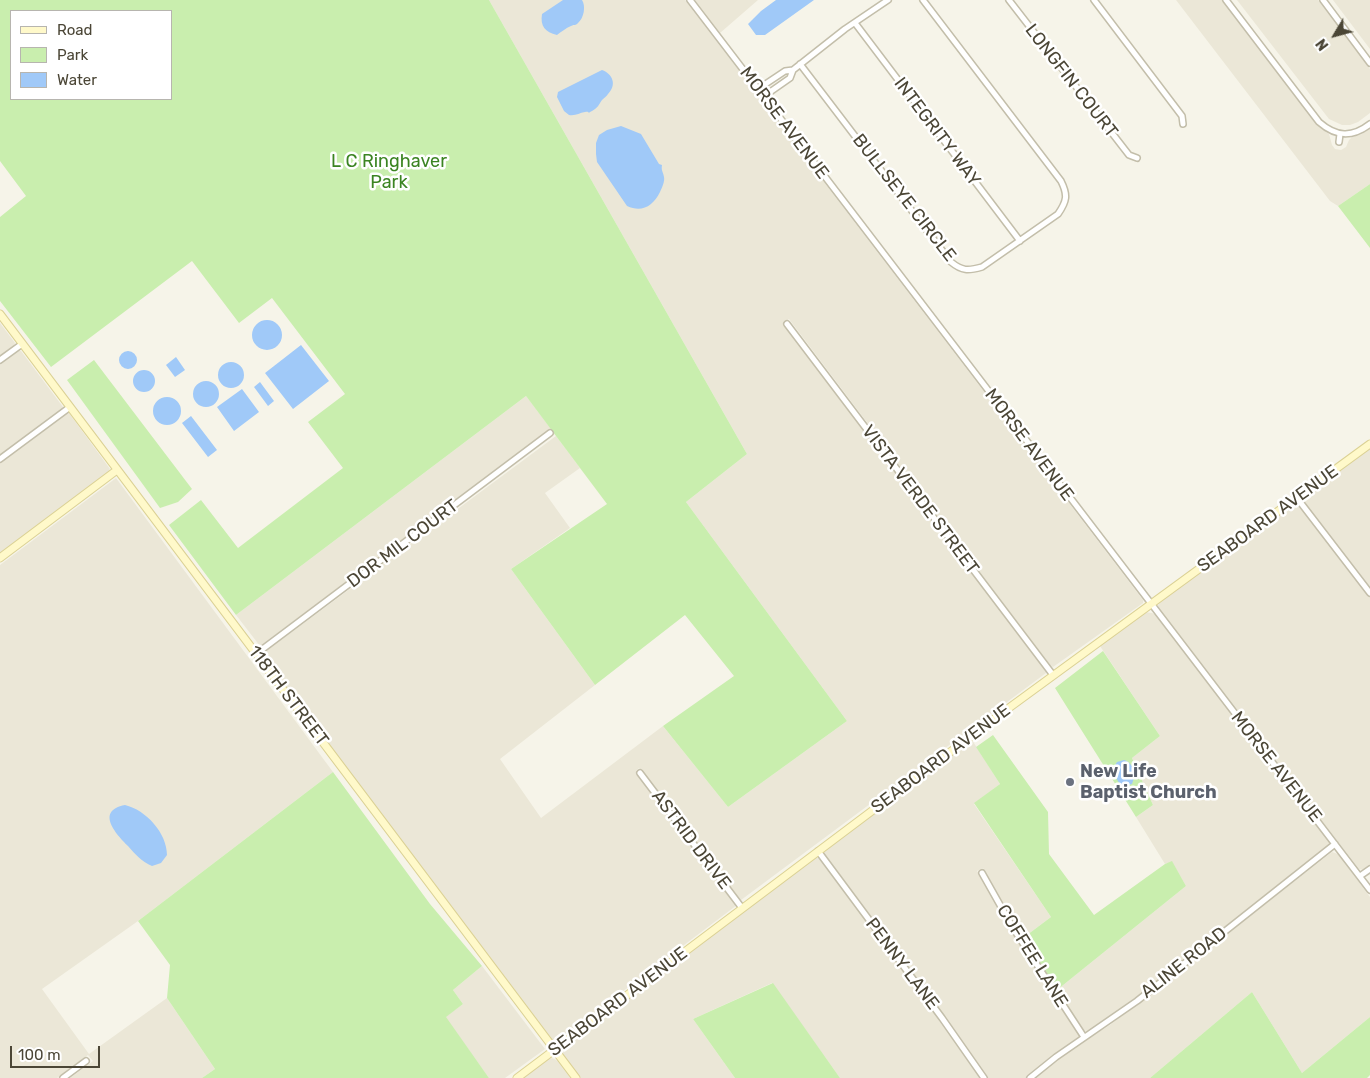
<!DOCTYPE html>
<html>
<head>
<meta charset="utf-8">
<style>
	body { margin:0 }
	#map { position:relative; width:1370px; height:1078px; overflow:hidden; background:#f6f4e9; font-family:Rubik,sans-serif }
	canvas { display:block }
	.legend { position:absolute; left:10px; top:10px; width:162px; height:90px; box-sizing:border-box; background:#fff; border:1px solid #b7b5af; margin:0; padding:6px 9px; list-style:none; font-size:15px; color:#4b4636 }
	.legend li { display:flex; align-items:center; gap:10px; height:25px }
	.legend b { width:25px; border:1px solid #b7b5af }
	.north { position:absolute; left:1310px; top:10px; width:50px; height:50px; -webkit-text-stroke:4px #fff; paint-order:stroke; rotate:233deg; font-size:14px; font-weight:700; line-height:20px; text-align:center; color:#4b4636 }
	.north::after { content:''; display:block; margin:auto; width:18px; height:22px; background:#4b4636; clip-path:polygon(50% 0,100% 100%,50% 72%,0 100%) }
	.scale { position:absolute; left:10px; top:1046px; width:90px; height:22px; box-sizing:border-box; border:2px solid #4b4636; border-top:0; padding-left:6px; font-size:15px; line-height:18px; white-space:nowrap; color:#4b4636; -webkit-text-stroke:4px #fff; paint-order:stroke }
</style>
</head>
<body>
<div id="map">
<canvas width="1370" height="1078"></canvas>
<ul class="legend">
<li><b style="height:6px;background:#fff9ca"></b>Road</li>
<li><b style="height:14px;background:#c9eeae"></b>Park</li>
<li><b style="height:14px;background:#a0c9f8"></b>Water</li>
</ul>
<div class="north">N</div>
<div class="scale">100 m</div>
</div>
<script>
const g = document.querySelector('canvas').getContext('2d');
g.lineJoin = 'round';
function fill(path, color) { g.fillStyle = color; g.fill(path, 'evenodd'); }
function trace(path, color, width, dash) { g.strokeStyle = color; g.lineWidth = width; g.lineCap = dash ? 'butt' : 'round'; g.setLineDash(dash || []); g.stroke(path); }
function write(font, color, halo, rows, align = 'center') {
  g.font = font + ' Rubik,sans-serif'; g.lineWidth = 5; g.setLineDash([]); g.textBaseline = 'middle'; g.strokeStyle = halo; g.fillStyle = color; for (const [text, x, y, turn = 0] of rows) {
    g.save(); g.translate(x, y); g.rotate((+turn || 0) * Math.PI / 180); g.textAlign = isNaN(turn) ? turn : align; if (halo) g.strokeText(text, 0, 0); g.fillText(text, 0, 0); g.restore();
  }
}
fill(new Path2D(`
	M489 0H685L1143 600V603L1053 667 1050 665 789 319 783 324 1046 668V673L741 900 738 899 639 768 636 771 737 905 557 1041 552 1039 265 659V652L556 436 580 468 545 493 570 528 511 569 595 685 500 759 541 818 663 726 728 807 847 721 686 502 747 454Z
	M695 0H758L720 33Z
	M1176 0H1222L1317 125 1329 134 1332 145 1335 149 1341 150 1346 147 1349 140 1352 137 1362 134 1370 128V184L1338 206 1330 201Z
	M1237 0H1318L1370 69V113L1358 122 1350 125H1342L1329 119Z
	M1333 0H1370V49Z
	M0 323 15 343 13 347 0 357Z
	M17 351H21L63 407 62 409 0 456V364Z
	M526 396 551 429 260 646 236 615Z
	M69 413 110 469 108 473 0 555V462L64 414Z
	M1370 448V588L1305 504 1304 498 1305 495Z
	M116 478 333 772 138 921 42 989 89 1054 167 998 215 1069 202 1078H70L93 1061 88 1055 57 1078H0V565Z
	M1297 504 1300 506 1370 597V866L1364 870 1359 869 1159 610 1158 605 1160 602 1292 505Z
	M1145 612 1152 613 1156 615 1329 840V844L1328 847 1112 1016 1091 1030 1086 1031 1083 1030 1079 1025 1057 990 1186 886 1172 862 1165 864 1136 817 1153 805 1132 758 1160 736 1100 646Z
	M972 740 1000 784 974 804 1051 917 1023 938 983 868 977 871 1014 936 1079 1033V1037L1055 1054 1026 1078H987L948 1021 826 858 824 854V851Z
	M1332 852 1338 854 1370 897V1017L1302 1073 1252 992 1150 1078H1034L1071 1049 1110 1025Z
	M813 858H817L821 859 947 1028 981 1078H840L772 983 693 1019 735 1078H580L563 1056 562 1051 564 1047Z
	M482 966 545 1049 505 1078H489L445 1017 463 1004 453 990Z
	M552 1058 560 1062 571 1078H523L546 1060Z`), '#ebe7d7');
fill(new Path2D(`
	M0 0H489L747 454 686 502 847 721 728 807 663 726 734 676 685 615 595 685 511 569 607 504 526 396 236 615 169 525 201 500 238 548 343 468 308 422 345 394 272 298 239 323 192 261 51 367 0 301V217L26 196 0 161ZM11 11H171V99H11Z
	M1370 184V248L1338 206Z
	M94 360 192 489 178 502 160 508 67 380Z
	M1103 651 1160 736 1132 758 1153 805 1136 817 1055 688Z
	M993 735 1048 812 1049 854 1094 915 1165 864 1172 861 1186 886 1057 990 1023 938 1051 917 974 803 1000 784 976 747Z
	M333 772 430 904 482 966 453 990 463 1004 446 1017 489 1078H202L215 1069 167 998 170 965 138 921Z
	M773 983 840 1078H735L693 1019Z
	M1252 992 1302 1073 1370 1017V1075L1367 1078H1150Z`), '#c9eeae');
fill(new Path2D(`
	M563 0H582C586 6 584 18 578 23 575 26 575 24 571 26 566 28 561 32 557 35 545 32 540 26 542 14Z
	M776 0H814L765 35H756L748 24 761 11Z
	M602 70C613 74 617 85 608 94 607 96 604 98 602 100 599 104 598 108 592 111 585 115 592 111 585 112 579 113 576 116 569 115L564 111 557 97 558 92Z
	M621 126 641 134 659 164 662 165C661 171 663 171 664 177 665 181 662 188 660 192 653 206 642 213 627 206L597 162 596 154V143L599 135 607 130Z
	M252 335a15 15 0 1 1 30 0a15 15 0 1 1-30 0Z
	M301 345 329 381 293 409 265 373Z
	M119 360a9 9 0 1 1 18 0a9 9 0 1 1-18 0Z
	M176 357 185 370 175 377 166 365Z
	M218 375a13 13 0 1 1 26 0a13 13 0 1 1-26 0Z
	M133 381a11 11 0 1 1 22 0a11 11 0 1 1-22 0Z
	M193 394a13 13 0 1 1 26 0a13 13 0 1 1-26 0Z
	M260 382 274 401 268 406 254 387Z
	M242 389 259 412 234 431 217 407Z
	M153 411a14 14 0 1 1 28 0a14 14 0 1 1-28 0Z
	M191 416 217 450 208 457 182 423Z
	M1124 760C1135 764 1136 775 1132 784 1117 789 1116 778 1114 767L1117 762Z
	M125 805C146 810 167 833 167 855L161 863 152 866C142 862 135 854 128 846 116 834 95 811 125 805Z`), '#a0c9f8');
const street = new Path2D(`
	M690 0 1370 890
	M1009 0 1129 155 1137 158
	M1094 0 1182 116 1183 124
	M1226 0 1319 122C1336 137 1352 138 1370 124
	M1323 0 1370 63
	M855 23 1020 241
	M800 64 951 262C962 271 968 271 982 267L1058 214C1067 201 1068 195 1061 181L923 0
	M764 90 770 92 790 78 793 70
	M761 93 764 90V85L785 71 793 70 845 29 888 0
	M1339 142 1340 134
	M787 324 1053 675
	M0 360 22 344
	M0 459 70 407
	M1297 498 1370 593
	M256 654 550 433
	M640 773 742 908
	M818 851 942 1018 984 1078
	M982 873 1013 928 1084 1037
	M1360 876 1370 869
	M63 1078 86 1061
	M1030 1078 1056 1057 1137 1001 1335 844`);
const secondary = new Path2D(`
	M0 314 576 1078
	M0 558 117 470
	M517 1078 1002 713 1370 444`);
trace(street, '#c3beaa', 8);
trace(secondary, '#dbd194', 9);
trace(street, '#fff', 5);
trace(secondary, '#fff9ca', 7);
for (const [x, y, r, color] of [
	[1070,782,5,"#6b7280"]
]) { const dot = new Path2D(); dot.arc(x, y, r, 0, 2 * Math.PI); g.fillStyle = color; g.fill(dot); trace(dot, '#fff', 2); }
write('18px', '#4b4636', '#fff', [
	["LONGFIN COURT",1071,81,52],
	["MORSE AVENUE",784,123,53],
	["INTEGRITY WAY",937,132,53],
	["BULLSEYE CIRCLE",904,198,52],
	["MORSE AVENUE",1029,445,53],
	["VISTA VERDE STREET",920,500,53],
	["SEABOARD AVENUE",1268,519,-36],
	["DOR MIL COURT",403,544,-37],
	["118TH STREET",288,696,53],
	["SEABOARD AVENUE",941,759,-37],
	["MORSE AVENUE",1276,767,52],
	["ASTRID DRIVE",691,840,53],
	["COFFEE LANE",1032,956,58],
	["ALINE ROAD",1184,963,-38],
	["PENNY LANE",902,964,53],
	["SEABOARD AVENUE",618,1002,-37]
]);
write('18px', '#3b8422', '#fff', [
	["L C Ringhaver",389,162],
	["Park",389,183]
]);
write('bold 18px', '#5b616d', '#fff', [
	["New Life",1080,772],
	["Baptist Church",1080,793]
], 'left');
</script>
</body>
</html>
